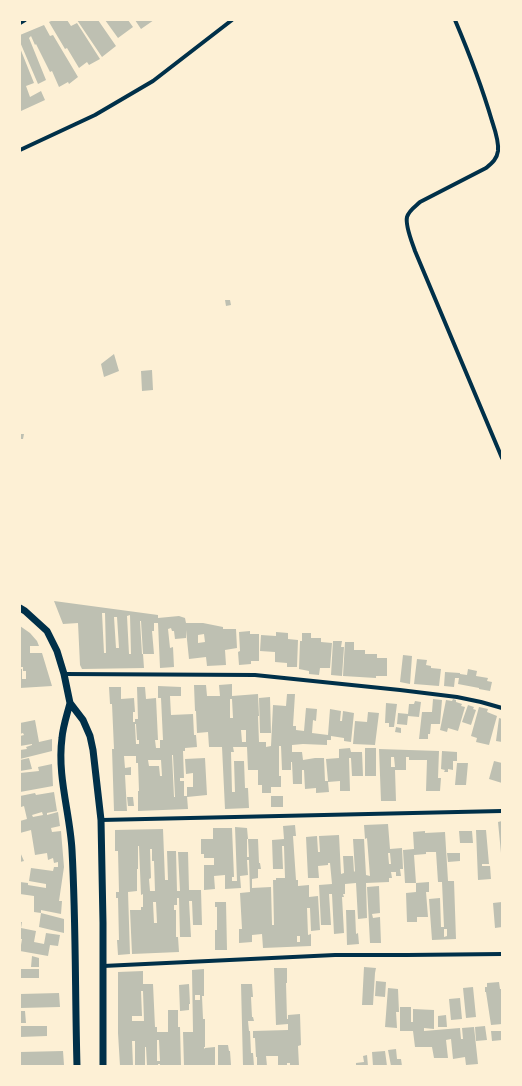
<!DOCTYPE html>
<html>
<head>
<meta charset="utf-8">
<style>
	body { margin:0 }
	#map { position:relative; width:522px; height:1086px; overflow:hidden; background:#fdf0d5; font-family:"Archivo Narrow",sans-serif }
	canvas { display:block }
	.frame { position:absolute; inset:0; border:21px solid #fdf0d5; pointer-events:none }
</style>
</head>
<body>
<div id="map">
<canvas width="522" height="1086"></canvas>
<div class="frame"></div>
</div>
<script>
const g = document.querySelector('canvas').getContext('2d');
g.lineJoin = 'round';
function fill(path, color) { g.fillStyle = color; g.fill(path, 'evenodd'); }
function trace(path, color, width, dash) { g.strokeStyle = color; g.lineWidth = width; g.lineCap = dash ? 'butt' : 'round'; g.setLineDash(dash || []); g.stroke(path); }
fill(new Path2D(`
	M53 20H67L71 26 77 23 100 59 89 65 87 62 79 68 67 48 65 49 49 22Z
	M77 20H98L116 46 102 57Z
	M105 20H128L133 27 118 38Z
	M135 20H154L141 29Z
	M44 25 50 36 53 35 78 77 69 84 68 82 59 87 52 71 50 72 36 44 35 45 31 36 29 38 46 80 38 84 20 42V35Z
	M20 48 34 83 26 86 30 97 41 91 45 100 21 111 20 109Z
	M225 300H230L231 305 226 306Z
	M114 354 119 371 104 377 101 364Z
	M152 370 153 390 142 391 141 371Z
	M20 434H24L23 439H20Z
	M54 601 158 615V618L179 616 185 618 186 623H203L223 627V629H236L237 648 225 650 226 665 207 666 206 657 189 659 186 630V638L175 639 174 631H172L171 628 168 629 170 648 173 647 174 667 160 668 158 623H154V631H152L154 654H143L141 621H140L142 654H143L144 668 82 669 80 665 78 623 63 624ZM102 613H105L106 653H104ZM130 615 131 654H129L127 616ZM114 617H117L119 648H116ZM204 634 205 642 198 643V635Z
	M20 626 30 633 37 641 39 646H30V653H42L52 686 20 688V669H22V679H26V671H23V667H20Z
	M250 631V634H259V661H251V664L239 665 238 652 240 651 239 632Z
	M276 632 288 633V639L298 640 297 667H287V663L275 662V652L260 651 261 635 276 636Z
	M302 633H311V638H321V642L332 643 330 668H320L319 675 309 674V671L299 669 300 641H302Z
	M333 641H342L341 647H344L342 676 331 675Z
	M345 642H354V650H365V654H377V658H387V676H376V678L343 676Z
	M403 655 412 656 410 684 400 682Z
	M417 659 427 660 426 665 431 666V668L441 669 439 686 414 684Z
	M468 669 477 671 476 676 488 678 487 681 492 682 490 691 479 689V688L458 684 459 678H455L454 687 444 686 445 672 460 673V674L467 675Z
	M232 684V696L258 694 259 716H258L259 742H266V747L271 746 273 705 286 706 287 694H295L293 726H296V730L304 731 306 708 317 709 316 721 313 720 312 733 328 735 330 709 341 711 340 721H342L343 711 354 713 351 742 344 741V738L331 736V740H327V745L303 744 292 745V752H302L303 760 315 758H324L325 781H328L326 759 339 758V749L350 748 351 752H362L363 776H352L351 758H349L350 791H340V781L328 782 329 792 316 793V788L305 789 304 770H302V784H293L292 762H291V770H282L281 746H279V776H281V787H271V793H262V785H258V770H248L247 747H233L234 752H231L232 792H235L234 761H244L245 788H248L249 808 225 809 222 747H209L208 732 197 733 196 711H195L194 685H206L207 696H220L219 685ZM230 699H232L233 718H230ZM241 730H246V742H242Z
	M158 686 181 687V696H170L171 715 193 714 194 735H196L197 747 185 748V751H183L184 778H180V781H184V796H187L188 809 138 811V791H139L138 763H136V756H124L125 768 131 767V775H125L127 811H114L112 749H114L112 704H110L109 687H121V699L134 698 135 712H133V722H135V719H138L137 687H145L146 699 156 698 158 740H155L156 748H160V740H163L161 698H158ZM135 724H136L137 740H139V744H136ZM172 755H173L175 797H174ZM148 760H161L162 776H160L159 766H149Z
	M270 697 271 733H260L259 698Z
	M433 699 442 700 440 724H431L430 734H428V739H419L422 712H432Z
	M453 699 456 700V702L462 704 461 706 465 707 458 731 448 728 447 732 440 730 446 700 452 701Z
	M415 701 421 702 419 717 408 716 407 725 397 724 398 713 408 714 409 704H414Z
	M386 703 397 704 394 727H389V723H385Z
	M468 705 474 707 473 709 476 710 471 725 462 722Z
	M479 707 488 709 487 712 497 716 489 745 476 742 477 738 471 736Z
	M368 712 379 713 375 745 353 744 355 721 367 722Z
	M499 718 502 719V742L496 741Z
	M35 720 39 742 52 739V751L20 759V750L27 749 26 747 32 745V744L20 746V736L24 735 23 733 20 734V723Z
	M396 727 401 728V733L395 732Z
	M365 748H376V776H365Z
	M379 749 439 751 438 778H441L440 791H426L427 760H409V757H406V770H395L396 801H381ZM391 757H394L395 767H391Z
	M442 751 457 752V761H453V770L448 769V772H444L445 770 441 769Z
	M29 758 32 769 20 771V760Z
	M205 758 207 795 187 797V787H193V773L186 774 185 759Z
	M494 761 502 763V783L489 779Z
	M457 763H468L466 785H455Z
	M52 764 53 786 20 792V773L39 771 38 767Z
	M54 792 57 811 47 813V815L58 812 60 826 51 828 52 832 61 831 64 867 59 901H62L61 914 41 910V913L34 912V896L20 894V882L28 883V885L46 888V884L29 881 31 868 53 871 54 867H58V862L54 863 53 858 48 860 47 853 35 855 31 830 20 833V821L27 819 24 806 21 807 20 796 35 793 36 795ZM42 812 43 815 33 817 32 815Z
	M271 796H283V807H271Z
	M127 797H133L134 806H128Z
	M502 821V853H501L498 822Z
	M388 824 390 849 402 848 403 869H400L401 876H396V872H391L392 878H389V882L366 883 367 918 358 919 356 883 345 884V894H343L344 897H342L344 933 334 934 332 894H329L331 925H321L319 885 332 884 330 863H328V865L318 866 319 878H308L306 837 317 836 318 852H320L319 836 339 835 341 874 344 873 343 856H353L354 872 355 871 353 839H364L366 875 370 876 367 838 365 839 364 825ZM388 853H390L391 864H389Z
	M295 825 296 836H293L296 880H298V886L309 885V897L318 896 320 930 311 931 310 908H307L308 935 311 934V946L263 948 262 934 252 935V942L239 943V929H242L240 893 250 892 249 860H247L248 875 240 876 241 888 225 889V875L214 876 215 889 204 890V865H214V858H204V854H201V839H213V828H232L234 877H232V881H237L235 827 247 828 248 839H258L259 863H260L261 869H258V878L252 879V888L271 887 272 925H274L273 880H276V878H285L284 846H282L283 869H273L272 840 284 839 283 826ZM247 839H248L249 857H247ZM297 936H300V942H297Z
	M163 829 165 880H168L167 851H176L177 891H180L178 852H188L189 890H201L202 925H193L192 901H189L191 937H180L179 898H177V905H174V910H176V937H178L179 952 132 954 130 910H141V907H143V894L141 895 139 846H138V869H137V891L128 892 130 954 118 955 117 940H119L118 898H116V892H119L118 851H115V830ZM150 849H152V861H154L155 891H150L149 879 151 878ZM153 902H156L157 923H154Z
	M476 830H486L489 864H482V866H490L491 879 478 880Z
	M425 831V833L445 832 448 881H454L456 939 432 940 429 899 440 898 441 927H444L442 882H438L436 852H426V854L414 855 416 883 429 882V892H426L428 917H417V922H407L406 893 416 892V883H405L403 850 414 849 413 832ZM444 929H447V936L444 937Z
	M459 831H472L473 843H460Z
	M20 852 24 861 20 862Z
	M447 853H460V861L448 862Z
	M379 886 380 913 372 914 373 918 380 917 381 943H370L367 887Z
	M215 902H226L227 950H215V930H217V907H215Z
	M502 902V927L495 928 493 903Z
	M346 910H355L356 934 358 933 359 944 347 945Z
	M41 913 64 919V933L39 927Z
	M20 922H22L21 928 36 931 34 942 44 944 46 933 60 935 58 946 50 945 48 956 20 951 22 939H20Z
	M32 956 39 958V967H31Z
	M364 967 376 968 375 973 373 1005H362Z
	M274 968H287V983H286L287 1019H288V1015L300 1014 301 1045 298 1046 299 1066H290V1063H287V1066H278V1056H266L267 1066H257V1057H256L255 1038H253V1031L288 1030V1024L276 1025Z
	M20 969H39V978H20Z
	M204 969V996H202L203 1019H205V1047H204V1049L205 1048 215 1047V1066H184L183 1032H193L192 970ZM195 995H200V1000H195Z
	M143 971V984H153L155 1027H157V1032H168V1010H178V1027H180L181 1066H160V1064H158V1066H147L146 1047H145V1066H135V1041H132L133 1066H120L118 1033V972ZM141 991H143L144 1021H132V1016H142ZM157 1040H159L160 1061H157Z
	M376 981 386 982 385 997 375 996Z
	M499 982 500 989H502V1024L491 1025 486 992H485V987H487V983Z
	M189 984 190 1004H189V1010L180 1011 179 985Z
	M241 984H252L253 997H251L252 1017H253L254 1021H248L249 1031H250L251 1053H253L254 1066H243Z
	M473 987 476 1017 466 1018 463 988Z
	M388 988 398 989 399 1012H396L397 1028 385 1027Z
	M59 993 60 1007 20 1008V994Z
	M460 998 462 1019 451 1020 449 999Z
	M400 1007H411V1022H413V1009L434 1010V1029L424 1028V1031L460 1028 461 1039H463L462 1028 474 1027 478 1064 466 1065 465 1057 453 1059 451 1039 446 1040 448 1058H434L432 1047H415L413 1031H400Z
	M20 1011H25L26 1023H20Z
	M446 1015 447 1027H438V1016Z
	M20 1026H47V1036L20 1037Z
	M485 1026 487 1040 476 1041 475 1027Z
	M491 1031H502V1040L492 1041Z
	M218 1045H228L229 1051H230L231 1065H218Z
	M396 1049 397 1059H401L402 1066H391L388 1050Z
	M63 1051 64 1065 20 1066V1052Z
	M385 1051 387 1066H373L372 1052Z
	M367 1055 368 1066H356V1063L364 1062 363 1056Z`), '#bec0b2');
trace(new Path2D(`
	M455 20C469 53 482 87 492 121 495 130 499 141 498 151 497 159 492 163 486 168L420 202C416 206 409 210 407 217 405 226 412 242 415 251L502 458
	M20 23 25 20
	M20 150 95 115 153 81 232 20
	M64 674 255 675 400 690 457 697 481 702 502 708
	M101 820 502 811
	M103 966 335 955H407L502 954`), '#003049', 4);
trace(new Path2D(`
	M20 608 25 611 47 631 57 651 64 674 70 703 83 720 90 736 93 750 101 820 103 923V1066
	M70 703C67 715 63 726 62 738 57 776 70 813 72 850 76 922 75 994 77 1066`), '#003049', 7);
</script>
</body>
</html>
